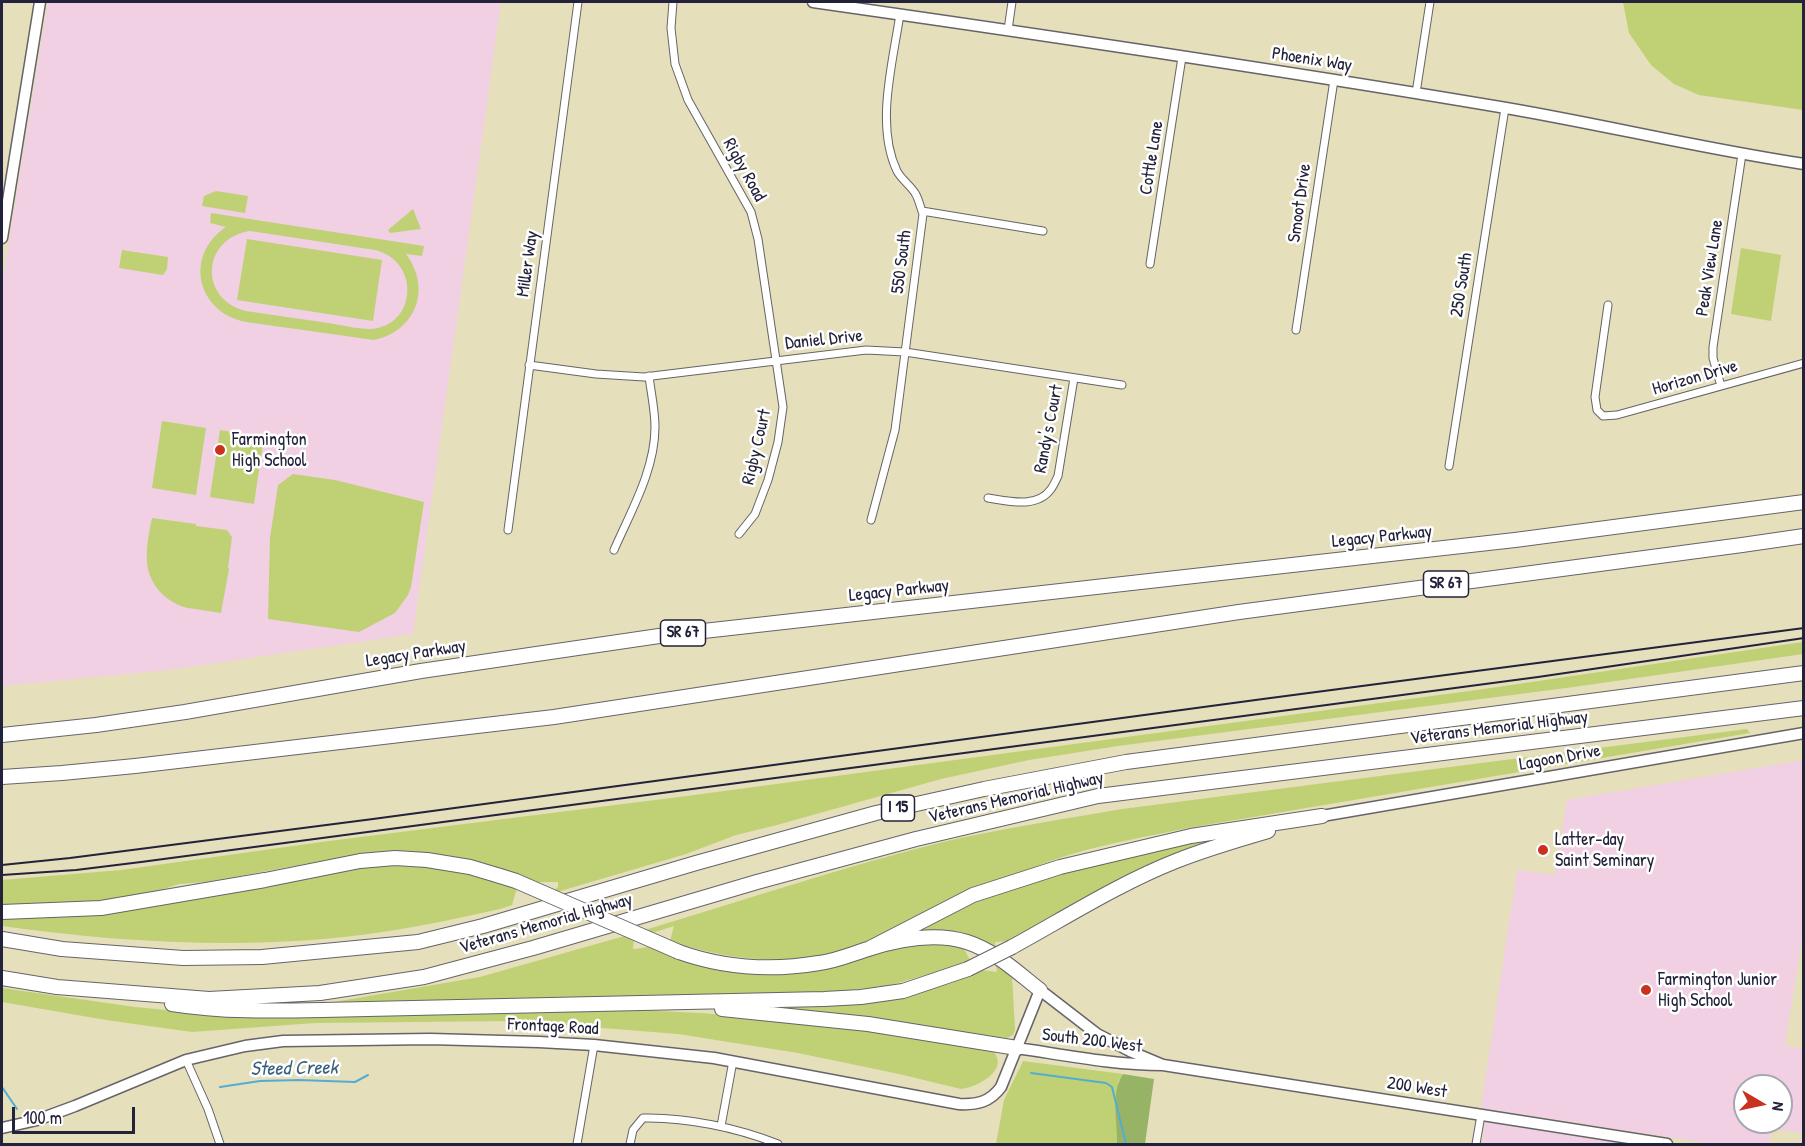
<!DOCTYPE html>
<html>
<head>
<meta charset="utf-8">
<style>
	body { margin:0 }
	#map { position:relative; width:1805px; height:1146px; overflow:hidden; background:#e5dfbb; font-family:"Patrick Hand",sans-serif }
	canvas { display:block }
	.frame { position:absolute; inset:0; border:3px solid #22223b; pointer-events:none }
	.north { position:absolute; left:1733px; top:1074px; width:60px; height:60px; box-sizing:border-box; background:#fff; border:2px solid #a7a7b1; border-radius:50%; rotate:99deg; font-size:16px; font-weight:700; line-height:24px; text-align:center; color:#22223b }
	.north::after { content:''; display:block; margin:auto; width:21px; height:27px; background:#c8321e; clip-path:polygon(50% 0,100% 100%,50% 72%,0 100%) }
	.scale { position:absolute; left:12px; top:1107px; width:123px; height:27px; box-sizing:border-box; border:3px solid #22223b; border-top:0; padding-left:8px; font-size:18px; line-height:21px; white-space:nowrap; color:#22223b; -webkit-text-stroke:4px #fff; paint-order:stroke }
</style>
</head>
<body>
<div id="map">
<canvas width="1805" height="1146"></canvas>
<div class="frame"></div>
<div class="north">N</div>
<div class="scale">100 m</div>
</div>
<script>
const g = document.querySelector('canvas').getContext('2d');
g.lineJoin = 'round';
function fill(path, color) { g.fillStyle = color; g.fill(path, 'evenodd'); }
function trace(path, color, width, dash) { g.strokeStyle = color; g.lineWidth = width; g.lineCap = dash ? 'butt' : 'round'; g.setLineDash(dash || []); g.stroke(path); }
function write(font, color, halo, rows, align = 'center') {
  g.font = font + ' "Patrick Hand",sans-serif'; g.lineWidth = 5; g.setLineDash([]); g.textBaseline = 'middle'; g.strokeStyle = halo; g.fillStyle = color; for (const [text, x, y, turn = 0] of rows) {
    g.save(); g.translate(x, y); g.rotate((+turn || 0) * Math.PI / 180); g.textAlign = isNaN(turn) ? turn : align; if (halo) g.strokeText(text, 0, 0); g.fillText(text, 0, 0); g.restore();
  }
}
fill(new Path2D(`
	M48 2H501L413 634 168 670 2 686V284Z
	M1803 760V931L1785 1045 1803 1049V1133L1772 1129 1769 1144H1713L1481 1108 1517 870 1555 875 1567 800ZM1745 1086H1781V1122H1745Z
	M1485 1122 1628 1144H1482Z`), '#f1d0e4');
fill(new Path2D(`
	M1623 2H1803V110L1699 95 1674 84 1651 65 1629 33Z
	M216 191 248 196 245 213 202 206 204 196Z
	M413 209 421 229 390 233 388 230Z
	M211 213 424 246 422 256 406 254C432 289 416 331 374 340L246 322C196 312 184 255 226 227L210 223ZM250 231 375 250C421 261 417 327 370 329 356 329 342 325 328 323 301 319 273 315 246 311 198 299 202 238 250 231Z
	M247 239 382 260 373 321 237 300Z
	M1741 248 1781 255 1771 321 1731 314Z
	M122 250 168 257 167 269 163 275 119 268Z
	M162 421 206 428 196 495 152 488Z
	M220 430 264 437 254 504 210 497Z
	M293 474 335 480 424 502 411 587 408 595 395 613 359 632 268 619 270 538 278 485Z
	M152 518 196 524V526L227 530 232 537 228 568 229 569 221 613C210 611 199 610 188 608 166 603 148 584 147 561 146 547 149 532 152 518Z
	M1803 642V654L1574 687 1118 746 1029 760 941 779 777 825 736 835 686 854 557 892 554 891 558 887V882H533L360 854 206 882 179 884 151 893 105 900 66 905 2 907V880L121 870 329 841 687 796 1484 689Z
	M1747 729 1750 733 1188 828C1149 836 1110 843 1072 854 1046 862 1020 872 995 883 951 900 911 925 867 942 800 968 738 963 670 941L674 926 652 933 645 930C745 900 845 866 947 841 1005 828 1064 819 1122 809Z
	M1250 829 1011 941 995 942 996 949C967 930 947 930 913 933L987 897 1061 869Z
	M393 863 458 870 517 888 512 905 500 909C442 922 384 934 324 939 217 948 109 941 2 926V918L78 915 343 867Z
	M628 935 634 938 633 949C640 949 649 946 656 947 660 947 665 950 669 952 683 957 697 964 712 968 734 974 758 975 781 975 842 973 901 935 962 945L971 962 891 985 836 992 334 1002 480 977Z
	M996 965 1012 975 1015 1030 1013 1035 1007 1038 856 1017 758 1006 907 995 952 983 980 970 997 972Z
	M2 988 135 1007 219 1015 637 1010 700 1013 823 1023 993 1051C1010 1070 978 1087 961 1089L899 1074 798 1053 678 1034 514 1021 315 1023 192 1032 106 1020 2 1002Z
	M1023 1061 1123 1074 1118 1082 1117 1144H996L1004 1100Z`), '#bfd174');
fill(new Path2D(`
	M1123 1074 1154 1079 1145 1144H1117C1118 1123 1110 1093 1123 1074Z`), '#97b366');
trace(new Path2D(`
	M1031 1073 1106 1083 1112 1087 1126 1144
	M2 1087 17 1109
	M220 1087 260 1081 299 1080 355 1082 368 1075`), '#55acd2', 2);
const street = new Path2D(`
	M673 2 671 28 675 64 688 100 751 212 758 239 783 407 778 442 768 480 755 514 739 534
	M1008 30 1012 2
	M1416 93 1430 2
	M922 211 1043 231
	M1150 264 1182 57
	M1608 305 1595 397 1597 410 1603 416 1617 415 1804 363
	M1296 330 1334 80
	M529 365 596 374 644 377 866 350 905 352 1122 385
	M1721 386 1713 358V347L1742 154
	M1449 466 1505 108
	M988 498C1008 501 1037 509 1051 489 1054 485 1056 480 1058 476L1074 378
	M871 520 895 430 923 214C920 207 919 199 915 193 910 185 901 179 897 171 875 125 893 62 900 14
	M508 530 578 2
	M614 550C631 511 655 470 655 427 655 410 651 393 649 376
	M186 1060 208 1109 220 1144
	M721 1126 733 1061
	M577 1144 594 1045
	M630 1144 633 1130 643 1118C686 1117 738 1128 778 1144
	M1476 1144 1481 1115`);
const secondary = new Path2D(`
	M813 2C1044 35 1276 69 1506 108 1605 125 1704 149 1804 164
	M2 238 40 2
	M1322 816 1804 733
	M1017 1048C1065 1055 1114 1065 1163 1065L1667 1144
	M2 1128 37 1120 75 1106 186 1060 245 1046 283 1041 430 1039 539 1042 594 1045 714 1058 959 1104C977 1105 990 1102 1001 1087L1040 990 1097 1034 1132 1052 1163 1065`);
const highway = new Path2D(`
	M2 735 96 725 185 712 421 671 659 636 1515 540 1804 502
	M2 777 62 773 135 766 554 717 1239 612 1742 545 1804 536
	M2 912 101 908 265 880 360 861 395 858 427 860 470 867 500 876
	M2 939 62 949 183 958 262 957 418 942 483 926 696 863 876 813 984 789 1126 762 1804 673
	M1012 947C1065 918 1120 883 1176 861 1206 849 1237 840 1268 831
	M870 948 973 895 1060 867 1191 836 1322 816
	M679 952C724 968 772 971 819 963 836 961 852 954 868 949 899 939 935 932 967 942 995 951 1017 972 1040 990
	M2 978 57 987 209 999 320 993 424 977 533 948 757 882 916 839 1098 796 1804 708
	M172 1004C222 1012 272 1011 322 1010L824 999 861 997 903 991 968 969
	M722 1009 868 1024 1017 1048`);
trace(street, '#666468', 9);
trace(secondary, '#666468', 13);
trace(highway, '#666468', 16);
trace(street, '#fff', 7);
trace(secondary, '#fff', 10);
trace(highway, '#fff', 14);
trace(new Path2D(`
	M2 865 70 858 373 819 1263 699 1804 628
	M2 875 76 870 141 862 1538 677 1804 638`), '#22223b', 2);
const highwayBridge = new Path2D(`
	M500 876 516 881 679 952
	M968 969 1012 947`);
trace(highwayBridge, '#666468', 16, []);
trace(highwayBridge, '#fff', 14);
for (const [x, y, r, color] of [
	[220,450,6,"#c8321e"],
	[1543,850,6,"#c8321e"],
	[1646,990,6,"#c8321e"]
]) { const dot = new Path2D(); dot.arc(x, y, r, 0, 2 * Math.PI); g.fillStyle = color; g.fill(dot); trace(dot, '#fff', 2); }
for (const [x, y, w] of [
	[1446,584,45],
	[683,633,45],
	[898,808,33]
]) { const box = new Path2D(); box.roundRect(x - w / 2, y - 13, w, 26, 4.5); g.fillStyle = '#fff'; g.fill(box); trace(box, '#22223b', 1.5); }
write('bold 16px', '#22223b', null, [
	["SR 67",1446,584],
	["SR 67",683,633],
	["I 15",898,808]
]);
write('18px', '#22223b', '#fff', [
	["Phoenix Way",1312,60,9],
	["Cottle Lane",1152,158,-81],
	["Rigby Road",744,170,61],
	["Smoot Drive",1300,203,-82],
	["550 South",902,262,-83],
	["Miller Way",528,264,-82],
	["Peak View Lane",1710,268,-81],
	["250 South",1462,285,-81],
	["Daniel Drive",824,340,-6],
	["Horizon Drive",1695,378,-16],
	["Randy's Court",1049,429,-79],
	["Rigby Court",757,447,-77],
	["Legacy Parkway",1382,537,-6],
	["Legacy Parkway",899,591,-6],
	["Legacy Parkway",416,654,-9],
	["Veterans Memorial Highway",1499,728,-7],
	["Lagoon Drive",1560,758,-10],
	["Veterans Memorial Highway",1016,798,-13],
	["Veterans Memorial Highway",546,924,-16],
	["Frontage Road",553,1027,3],
	["South 200 West",1092,1041,7],
	["200 West",1417,1088,9]
]);
write('18px', '#22223b', '#fff', [
	["Farmington",232,440],
	["High School",232,461],
	["Latter-day",1555,840],
	["Saint Seminary",1555,861],
	["Farmington Junior",1658,980],
	["High School",1658,1001]
], 'left');
write('italic 20px', '#39607f', '#fff', [
	["Steed Creek",294,1069,-1]
]);
</script>
</body>
</html>
